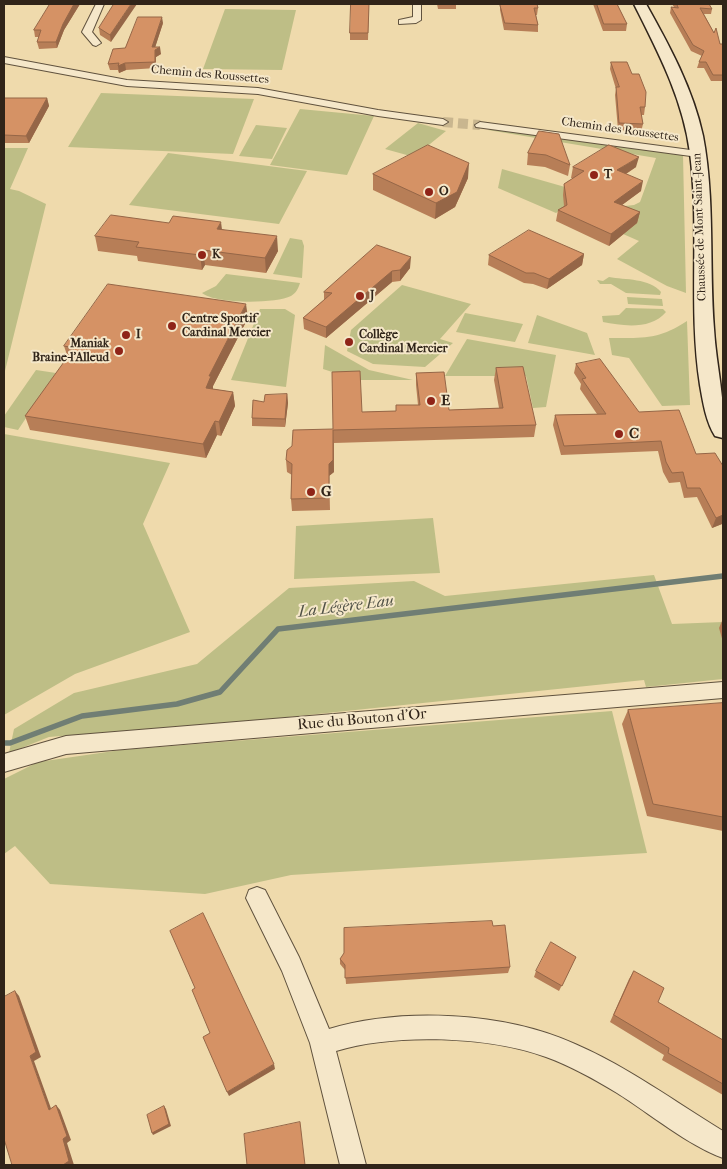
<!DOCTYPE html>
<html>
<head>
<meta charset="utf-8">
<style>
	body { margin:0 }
	#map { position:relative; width:727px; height:1169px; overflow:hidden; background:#efdaac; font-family:"IM FELL French Canon",serif }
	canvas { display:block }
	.frame { position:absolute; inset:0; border:5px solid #302419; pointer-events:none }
</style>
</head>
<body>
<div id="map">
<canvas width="727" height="1169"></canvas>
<div class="frame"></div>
</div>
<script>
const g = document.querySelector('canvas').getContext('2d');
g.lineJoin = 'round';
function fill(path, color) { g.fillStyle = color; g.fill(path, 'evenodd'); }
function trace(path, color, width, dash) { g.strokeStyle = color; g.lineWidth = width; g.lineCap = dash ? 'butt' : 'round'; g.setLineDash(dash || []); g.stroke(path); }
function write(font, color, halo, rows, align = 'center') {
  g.font = font + ' "IM FELL French Canon",serif'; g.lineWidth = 4; g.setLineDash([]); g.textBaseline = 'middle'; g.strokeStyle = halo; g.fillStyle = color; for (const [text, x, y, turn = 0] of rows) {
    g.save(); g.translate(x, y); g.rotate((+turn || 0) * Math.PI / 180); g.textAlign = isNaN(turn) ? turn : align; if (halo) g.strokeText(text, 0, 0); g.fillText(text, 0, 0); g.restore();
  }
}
fill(new Path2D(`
	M225 9 296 10 282 70 203 69Z
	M101 93 254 99 233 154 68 147Z
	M300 109 374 116 347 175 270 165Z
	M418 123 446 131 414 157 385 149Z
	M256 125 287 128 272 159 239 156Z
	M496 128 683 155 686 293 667 286 617 259 639 241 598 223 616 207 634 205 640 202 656 158 488 130Z
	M4 148H28L10 189 19 191 46 204 4 375Z
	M168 153 307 171 279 224 129 205Z
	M502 169 586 193 556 213 498 188Z
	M290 238 302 240 304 246 302 278 273 274Z
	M226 274 300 283C298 289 296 293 291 296 275 304 215 304 202 293L216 286Z
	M609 277C625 280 650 278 661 292L660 295 626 293 611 284H600L597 280 603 281Z
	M402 285 471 304 440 339 453 343 425 367 373 364 347 351 351 330Z
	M627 297 662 299 663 306 628 304Z
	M626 308 663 309 666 312C651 330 623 326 603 322L602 316 619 315Z
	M260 309H285L295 315 286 387 231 380Z
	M465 313 523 324 515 342 456 332Z
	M537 315 587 333 595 355 528 343Z
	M687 321 690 405 662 406 629 358 612 355 609 338C643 338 658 340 687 321Z
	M467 339 556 355 546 407 533 408 526 376H445Z
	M325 345 369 370 413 380H357L323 369Z
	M36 370 56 373 18 430 4 427V416Z
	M4 434 170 463 143 524 190 632 75 674 4 715Z
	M433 518 440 573 294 579 296 526Z
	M654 575 672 624 723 622V679L646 687 644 680 269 719 49 737 9 753 14 729 74 693 197 664 289 588 414 581 445 596Z
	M612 711 647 853 291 875 205 894 50 884 15 846 4 854V779L38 762 121 750Z`), '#bebe86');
trace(new Path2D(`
	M4 743H10L82 716 177 704 220 692 278 629 723 576`), '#707e74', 5.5);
trace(new Path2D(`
	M443 122 480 125`), '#c9b68f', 10, [10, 5]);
const street = new Path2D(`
	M96 4H104L92 32 101 43 96 46 93 45 82 32Z
	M413 4H421V20L416 23 399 24V20L413 17Z
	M4 57 127 80 258 88 378 110 443 119 448 122 443 125 378 116 258 94 127 86 4 63Z
	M480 122 698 151 704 154 698 157 476 127 475 125Z
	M723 682V698L66 754 4 772V754L66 736Z
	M257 887 265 890 299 957 329 1029C402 1007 505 1012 575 1044 628 1067 674 1101 723 1131V1158C689 1146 649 1113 617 1093 594 1079 571 1066 546 1057 488 1036 395 1033 336 1051L366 1165H340L310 1043 282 971 246 898 249 890Z`);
const secondary = new Path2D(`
	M634 4H646C669 45 693 89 703 136 715 199 709 265 714 329 716 366 726 401 723 438L715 436C706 422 703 402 700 385 688 308 700 230 690 153 683 99 658 52 634 4Z`);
trace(street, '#60523e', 2);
trace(secondary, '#302419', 3);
fill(street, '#f5e7c9');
fill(secondary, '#f5e7c9');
fill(new Path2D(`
	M50 4H80L64 30 57 48 39 49 37 42 39 37H35L34 30Z
	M114 4 111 42 100 35 99 28Z
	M369 4 368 40H350V33Z
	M437 4H456V9H438Z
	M500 4 538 8 537 15H536L538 25V32L504 30 500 10Z
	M593 4H617L627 24 626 31H603Z
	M672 4H709L712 9 711 14H704L720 44H723V81H711L704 68H697L699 62 702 56 691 51 670 13 671 7H674Z
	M163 23 155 47 161 54 156 57V68L126 70 119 73 118 70H110L108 64 125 48Z
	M611 62 645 107 644 115H641L643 124 641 132 618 130 615 95 616 89 610 69Z
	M4 98H47L49 106 29 143H4Z
	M539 131 570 165 568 176 545 167 527 165 528 153Z
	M573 167H636L626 174 641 191 622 205 640 212 637 223 609 246 556 221 558 210 564 206 563 195 564 184 573 178H571Z
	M373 174 468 178 455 207 435 219 373 190Z
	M222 229 278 251 266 273 205 265 202 270 138 261 137 256 98 251 95 236Z
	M377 245 410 268 400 281 392 282 326 338 304 329 303 318 324 300V292Z
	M584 254 582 265 547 289 533 284 524 283 488 265 489 255Z
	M248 318 213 386V389L233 392 235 406 221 436 217 435 206 458 30 430 25 416 68 358 64 346Z
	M576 364 639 412 696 454 723 466V527L722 524 712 528 697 497 684 498 680 482 669 483 663 472 658 451 561 455 553 425 555 415 597 414 580 389 581 384 574 373Z
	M496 368 536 425 534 437 334 443V472L329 476 330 510 292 511 291 499 292 475 287 472 286 460 333 429 362 412 396 411V405H418L416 385V373L449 410 499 408 494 380Z
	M287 394 288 403 285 427 252 426V418Z
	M722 621H723V642L719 628Z
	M723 703V831L647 816 622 724 628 710Z
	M493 926 510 967 508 973 346 984 345 970 340 964V959Z
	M576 957 559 991 534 977 536 971Z
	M634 971 658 1002 723 1040V1095L662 1060 664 1055 610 1022 629 979Z`), '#b77e57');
fill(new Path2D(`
	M74 4H80L64 30 57 48 56 42 63 24Z
	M131 4H137L111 42 110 35Z
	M162 17 163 23 153 54 152 47Z
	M160 47 161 54 156 57V68L155 50Z
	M125 63 126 70 119 73 118 66Z
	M47 98 49 106 29 143 26 136Z
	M639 157 636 167 615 181 617 170Z
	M469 163 468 178 455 207 435 219 436 203Z
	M643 181 641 191 611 213 614 202Z
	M640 212 637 223 609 246 611 234Z
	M221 222 223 237 217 229Z
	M277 236 278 251 266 273 265 258Z
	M203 250 205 265 202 270 200 255Z
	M584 254 582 265 547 289 549 279Z
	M411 257 410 268 400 281V270Z
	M392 271V282L326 338V327Z
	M246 304 248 318 213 386V390L206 388 209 376Z
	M233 392 235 406 221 436 219 422Z
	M287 394 288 403 285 427V419Z
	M215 421 217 435 206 458 203 444Z
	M333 430 334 472 329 476 330 510 329 464Z
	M723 515V521L722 524 712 528 716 518Z
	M15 991 19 996 41 1057 34 1061 53 1114 49 1110 30 1056Z
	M274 1064 275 1069 229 1096 227 1092Z
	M56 1105 60 1110 71 1140 67 1143 74 1165H63V1139Z
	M164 1106 166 1109 171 1126 153 1135 152 1133Z`), '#956647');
const building = new Path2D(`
	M50 4H74L63 24 56 42H37L41 30H34Z
	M114 4H131L110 35 99 28Z
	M351 4H369L368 33H350Z
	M500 4H537L538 8H534L538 25 505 23Z
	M597 4H617L627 24H604Z
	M677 4H709L712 9 700 8 714 33 716 28 720 44H723V75H713L706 62H699L704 51 693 45 671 7 678 8Z
	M138 17H162L152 47H160L155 50V62L125 63 118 66 119 63 108 64 113 49 125 48Z
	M611 62H627L632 74H639L646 92 645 107H640L643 124 619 123 616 87H619Z
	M4 98H47L26 136 4 135Z
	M539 131 559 134 570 165 546 155 528 153Z
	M428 145 469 163 457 192 436 203 373 174Z
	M609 145 639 157 617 170 643 181 614 202 640 212 611 234 558 210 567 205 564 184 584 171 573 167Z
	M111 215 169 223 173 216 221 222 217 229 277 236 265 258 203 250 200 255 136 247 139 242 95 236Z
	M529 230 584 254 549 279 534 273H526L489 255Z
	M377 245 411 257 400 270 392 271 326 327 303 318 332 293 324 292Z
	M108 284 246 304 209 376H211L206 388 233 392 219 422 215 421 203 444 25 416 74 348 64 346Z
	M600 359 639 412 679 410 696 454 715 453 723 466V515L716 518 700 488H687L683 472 672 473 666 462 661 441 564 446 555 415 606 414 582 379 586 378 576 364Z
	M523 367 536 425 333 430V460L329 464V498L291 499 292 464 286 460 287 450 292 446 293 430 333 429 332 372 360 371 362 412 396 411V405H420L416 373 444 372 449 410 503 408 496 368Z
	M287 394 285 419 252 418 253 400 264 402 265 395Z
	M723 703V817L653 804 628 710Z
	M203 913 274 1064 227 1092 203 1037 210 1033 192 990 195 988 170 931Z
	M492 921 493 926 505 925 510 967 345 978V965L340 959 344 953V928Z
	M551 942 576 957 562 986 536 971Z
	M634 971 664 988 658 1002 723 1040V1084L668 1053 669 1048 614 1015Z
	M15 991 36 1052 30 1056 49 1110 56 1105 67 1136 63 1139 69 1161 63 1165H12L4 1139V997Z
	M164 1106 169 1124 152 1133 147 1115Z
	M300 1122 305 1165H247L244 1134Z`);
fill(building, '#d59265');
trace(building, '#956647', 1);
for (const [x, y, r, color] of [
	[594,175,5,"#8f2418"],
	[429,192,5,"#8f2418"],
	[202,255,5,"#8f2418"],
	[360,296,5,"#8f2418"],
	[172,326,5,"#8f2418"],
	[126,335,5,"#8f2418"],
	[349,342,5,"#8f2418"],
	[119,351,5,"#8f2418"],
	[431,401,5,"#8f2418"],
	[619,434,5,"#8f2418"],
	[311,492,5,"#8f2418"]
]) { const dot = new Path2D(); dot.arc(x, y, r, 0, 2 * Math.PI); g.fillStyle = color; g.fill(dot); trace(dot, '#f5e7c9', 2); }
write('12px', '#302419', '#f5e7c9', [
	["Chemin des Roussettes",210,75,5],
	["Chemin des Roussettes",620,130,8],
	["Chaussée de Mont Saint-Jean",700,227,-92]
]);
write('bold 12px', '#302419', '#f5e7c9', [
	["T",604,175],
	["O",439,192],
	["K",212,255],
	["J",370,296],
	["Centre Sportif",182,319],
	["Cardinal Mercier",182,333],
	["I",136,335],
	["Collège",359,335],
	["Cardinal Mercier",359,349],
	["Maniak",109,344,"right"],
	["Braine-l'Alleud",109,358,"right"]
], 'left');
write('bold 15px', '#302419', '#f5e7c9', [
	["E",441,401],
	["C",629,434],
	["G",321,492]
], 'left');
write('15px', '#302419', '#f5e7c9', [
	["Rue du Bouton d'Or",362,720,-5]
]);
write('italic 16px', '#505146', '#f5e7c9', [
	["La Légère Eau",346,607,-7]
]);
</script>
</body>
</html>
